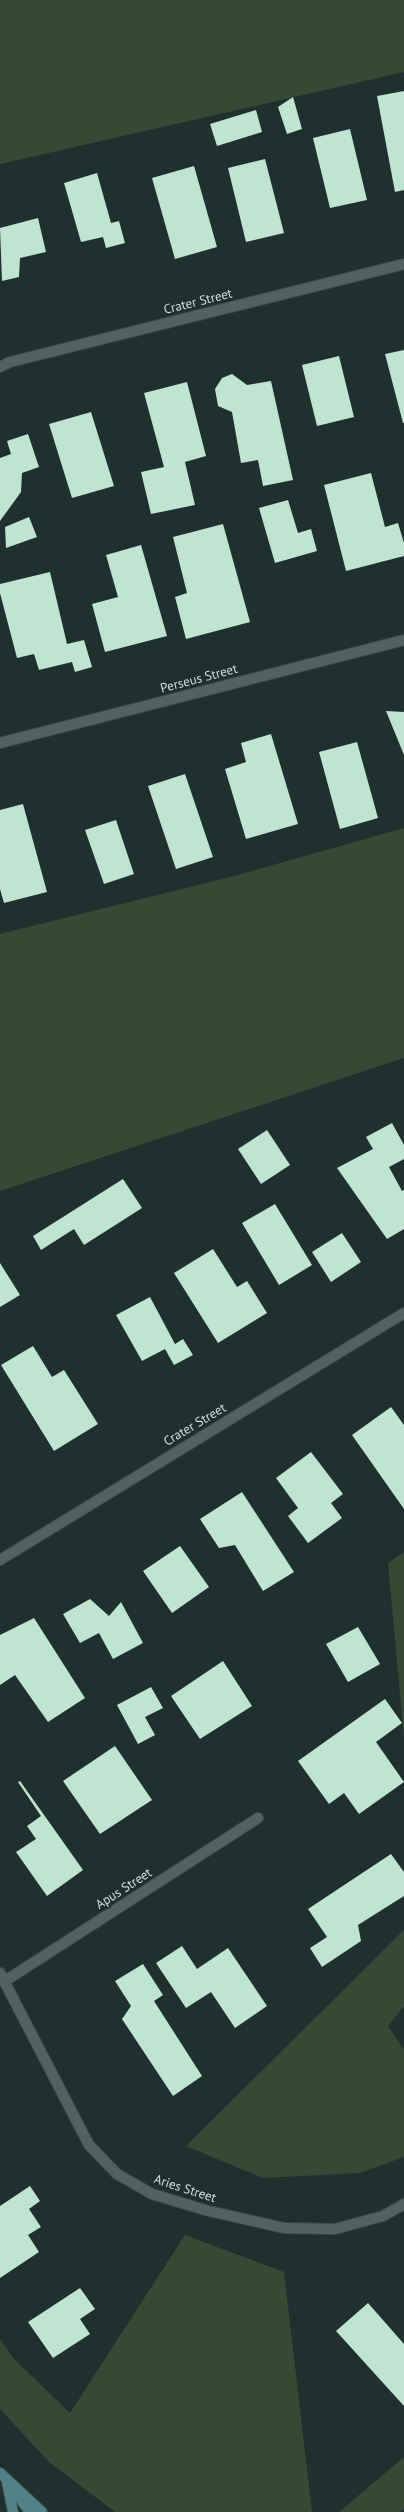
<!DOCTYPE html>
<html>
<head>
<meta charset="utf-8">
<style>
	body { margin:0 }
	canvas { display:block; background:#1f302e }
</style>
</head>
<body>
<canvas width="404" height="2512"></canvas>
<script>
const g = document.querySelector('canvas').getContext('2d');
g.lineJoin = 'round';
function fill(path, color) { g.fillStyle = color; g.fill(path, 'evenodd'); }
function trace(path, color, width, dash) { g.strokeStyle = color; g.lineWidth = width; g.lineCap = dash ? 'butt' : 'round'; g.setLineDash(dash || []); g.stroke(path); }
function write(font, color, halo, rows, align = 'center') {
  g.font = font + ' "PT Sans",sans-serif'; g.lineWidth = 4; g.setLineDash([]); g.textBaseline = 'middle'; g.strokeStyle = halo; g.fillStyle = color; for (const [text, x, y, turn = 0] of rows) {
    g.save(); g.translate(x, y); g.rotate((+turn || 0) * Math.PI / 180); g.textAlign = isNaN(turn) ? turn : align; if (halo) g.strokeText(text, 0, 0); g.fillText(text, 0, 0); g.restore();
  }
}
fill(new Path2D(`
	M0 0H404V72L0 164Z
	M404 828V1058L0 1191V934L234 876Z
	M404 1552V1738L388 1563Z
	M404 1930V2006L388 2026 404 2050V2157L360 2173 263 2178 186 2146Z
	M185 2235 284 2272 312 2512H115L49 2462 0 2409V2339L13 2358 70 2413Z
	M404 2457V2509L400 2512H339Z`), '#354a34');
fill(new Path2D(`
	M404 91V190L395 192 377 96Z
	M293 97 302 129 287 134 278 107Z
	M256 110 262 132 217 146 210 124Z
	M350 129 367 200 330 208 313 138Z
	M265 159 284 233 246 242 228 168Z
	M194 166 217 247 175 259 152 178Z
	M97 173 111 223 119 221 125 243 106 248 103 237 81 242 64 183Z
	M38 218 46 252 20 258 19 277 2 281 0 228Z
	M404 350V423H403L385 354Z
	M339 356 354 417 317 426 302 365Z
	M232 374 247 385 271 381 293 480 263 486 258 460 241 463 232 412 218 406 215 389 222 378Z
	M187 382 206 456 185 462 195 505 151 514 141 472 164 467 144 393Z
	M91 412 114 486 72 498 49 424Z
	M28 434 39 467 22 473 21 492 0 521V458L11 454 7 441Z
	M371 473 385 527 398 523 404 543V556L346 571 324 485Z
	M288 500 298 533 311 529 317 551 275 563 259 508Z
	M29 517 37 537 6 548 5 527Z
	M223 524 250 622 186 639 175 597 187 593 173 537Z
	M141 545 167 636 105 652 92 604 118 597 106 555Z
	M50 572 67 644 84 640 92 667 75 672 72 662 39 670 34 654 17 658 0 593V584Z
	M386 711 404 712V755Z
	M271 734 298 824 246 839 225 769 246 762 241 743Z
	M357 742 378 818 340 829 319 752Z
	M185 774 213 857 176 869 148 786Z
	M23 804 47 892 4 903 0 889V810Z
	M116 820 134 874 104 884 85 830Z
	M392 1123 404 1145V1159L389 1167 402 1191 404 1190V1229L387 1239 337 1168 373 1149 366 1137Z
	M267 1130 290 1165 261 1184 238 1149Z
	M123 1179 142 1208 84 1245 74 1229 41 1250 33 1236Z
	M275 1204 312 1265 279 1285 242 1223Z
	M342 1233 361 1262 331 1282 312 1252Z
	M213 1249 237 1287 247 1281 267 1313 218 1343 174 1273Z
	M0 1263 20 1295 0 1307Z
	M150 1297 175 1344 183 1339 193 1355 174 1365 165 1349 142 1361 116 1315Z
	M33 1346 52 1377 64 1370 98 1424 54 1451 1 1365Z
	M391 1407 404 1425V1509L352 1435Z
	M311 1452 343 1494 331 1503 342 1518 308 1543 288 1516 298 1508 276 1478Z
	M242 1492 294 1572 263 1591 235 1545 219 1548 200 1519Z
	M180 1546 209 1587 172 1613 143 1571Z
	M90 1599 109 1616 121 1602 143 1643 113 1659 99 1633 80 1643 63 1614Z
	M34 1618 85 1698 48 1722 15 1675 0 1685V1635Z
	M358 1627 380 1664 348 1682 326 1644Z
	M223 1661 252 1706 200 1739 171 1696Z
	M151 1687 163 1708 145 1717 155 1735 138 1744 117 1705Z
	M385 1699 402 1723 376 1742 404 1782 359 1814 344 1793 329 1804 298 1761Z
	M115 1746 152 1800 100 1834 63 1781Z
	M20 1781 83 1870 47 1896 16 1852 36 1839 27 1826 41 1816 18 1782Z
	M391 1854 404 1872V1896L358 1925 361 1941 322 1967 310 1948 327 1937 308 1909Z
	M182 1946 197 1969 228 1948 267 2006 235 2028 211 1992 186 2008 156 1963Z
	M143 1964 163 1995 154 2001 202 2076 173 2096 122 2019 131 2006 115 1981Z
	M30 2186 40 2201 29 2209 41 2227 28 2235 39 2252 0 2278V2206Z
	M80 2288 95 2309 80 2319 90 2334 53 2358 28 2322Z
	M368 2303 404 2344V2406L336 2331Z`), '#bfe4d2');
const street = new Path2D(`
	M0 367 10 362 404 264
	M0 743 404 640
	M0 1560 404 1313
	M0 1973 89 2145 117 2174 152 2194 205 2210 284 2228 335 2229 383 2216 404 2204
	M5 1981 258 1818`);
const secondary = new Path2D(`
	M0 2473 42 2512
	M7 2482 13 2512
	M17 2495 30 2512`);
trace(street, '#3d4c4a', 12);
trace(secondary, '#3d4c4a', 12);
trace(street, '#516361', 10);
trace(secondary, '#528285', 10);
write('13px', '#d5dfdd', '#1f302e', [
	["Crater Street",198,302,-14],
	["Perseus Street",199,679,-15],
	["Crater Street",195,1425,-31],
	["Apus Street",124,1889,-33],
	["Aries Street",185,2189,18]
]);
</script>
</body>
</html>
